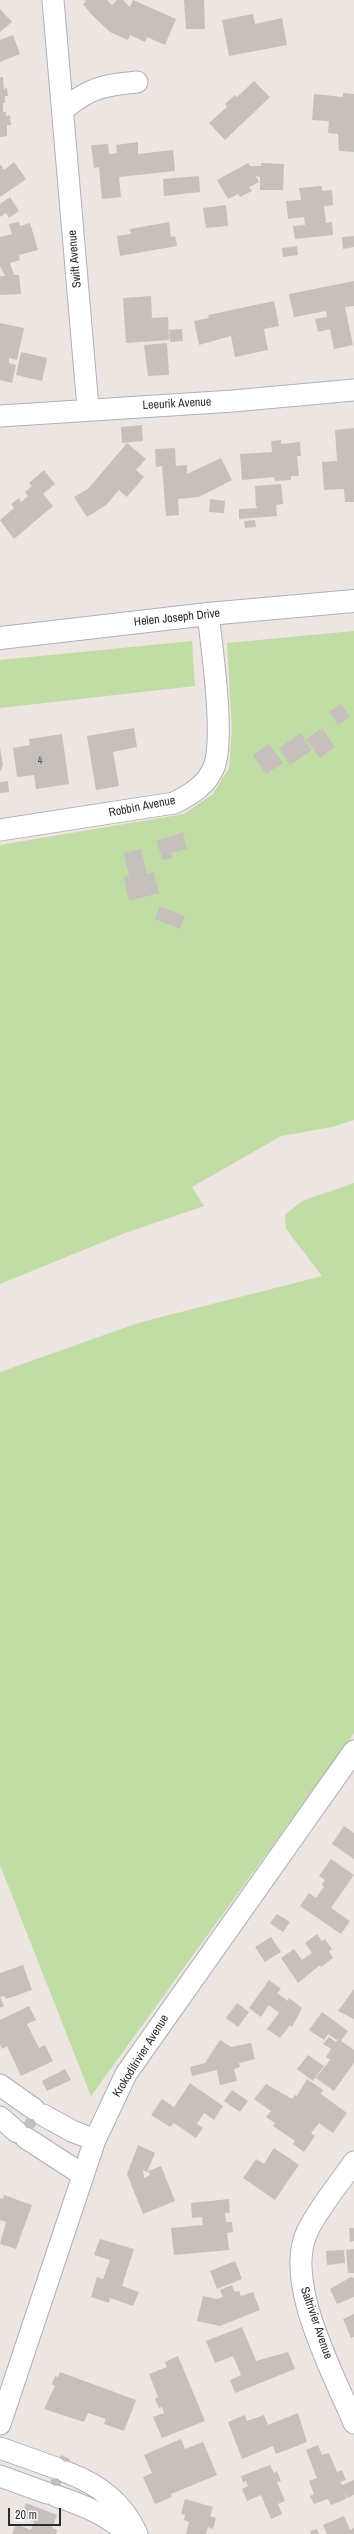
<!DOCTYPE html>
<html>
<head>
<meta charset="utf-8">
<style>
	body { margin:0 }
	#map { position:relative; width:354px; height:2534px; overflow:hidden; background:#ece5e1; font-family:"Archivo Narrow",sans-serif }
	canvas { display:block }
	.scale { position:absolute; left:8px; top:2508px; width:53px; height:18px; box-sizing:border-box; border:2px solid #2d2d2d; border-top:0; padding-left:5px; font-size:12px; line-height:14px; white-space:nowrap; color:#2d2d2d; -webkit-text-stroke:3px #fff; paint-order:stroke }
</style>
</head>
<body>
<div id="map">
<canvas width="354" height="2534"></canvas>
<div class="scale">20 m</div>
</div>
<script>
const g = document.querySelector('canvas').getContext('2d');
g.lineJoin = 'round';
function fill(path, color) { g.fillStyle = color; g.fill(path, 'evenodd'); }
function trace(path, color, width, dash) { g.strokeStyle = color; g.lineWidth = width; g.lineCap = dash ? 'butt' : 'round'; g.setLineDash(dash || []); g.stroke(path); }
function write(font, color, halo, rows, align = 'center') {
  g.font = font + ' "Archivo Narrow",sans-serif'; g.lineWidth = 3; g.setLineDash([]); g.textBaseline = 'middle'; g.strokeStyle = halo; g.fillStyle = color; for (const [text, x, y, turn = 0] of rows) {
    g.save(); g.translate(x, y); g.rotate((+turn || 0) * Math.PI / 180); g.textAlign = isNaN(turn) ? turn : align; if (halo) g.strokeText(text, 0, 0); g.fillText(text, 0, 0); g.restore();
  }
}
fill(new Path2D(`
	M354 631V1120L332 1127 281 1136 192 1187 204 1206 125 1233 0 1284V845L184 814 213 794 229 768 232 728 227 643Z
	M192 641 195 686 0 708V660Z
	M354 1183V1733L91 2096 0 1865V1372L138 1323 322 1276 286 1229 285 1215 302 1201Z`), '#c1dca4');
fill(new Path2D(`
	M85 0H107L112 5 117 0H123L130 7 133 0 176 19 165 45 147 37 145 42 130 35 128 40 110 32 91 14 83 4 86 2Z
	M184 0H204L205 29H186Z
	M0 9 12 22 0 32Z
	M253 14 255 24 282 18 287 45 229 56 222 20Z
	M13 35 20 54 0 62V40Z
	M0 77H3L4 89 7 88 8 96H5V103H3V112H6V116L10 115 11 125H7V136L0 137Z
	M254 81 270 97 225 140 209 123 227 107 225 104 235 95 237 97Z
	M343 93 354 94V152L339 151 338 134 328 133 329 121 312 120 314 94 343 97Z
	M138 142V154L173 150 175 171 119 177 121 197 102 199 99 167 94 168 91 145 108 144 109 154 117 153 116 145Z
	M14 162 26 179 0 197V164L4 170Z
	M248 163 250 166H261V163L284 164 283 190H260V177L256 176 259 182 249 187 252 191 240 197 238 194 228 199 217 180Z
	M199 176 200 192 164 196 163 179Z
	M322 186V191L332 190 333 205 324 206 326 223 332 222 333 235 295 239 293 226 305 225 304 217 288 219 286 201 301 200 299 188Z
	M10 197 19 211 9 218 6 213 0 217V204Z
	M226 205 228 226 206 228 203 208Z
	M19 222 20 226 30 223 38 250 19 255 20 260 10 263 14 275H19L21 294 0 295V276H5L0 266V237L12 234 9 224Z
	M169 222 171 237 175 236 177 246 120 256 117 236 131 234 130 229Z
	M354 236V247L343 249 342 237Z
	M297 246 298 255 283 257 282 248Z
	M354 281V306L345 307 353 345 334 349 330 329 318 332 315 319 327 317 326 311 294 317 289 294Z
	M151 296 152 318 168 317 169 340 126 343 123 298Z
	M274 301 279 326 264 329 268 350 235 357 231 336 199 345 194 321 209 318 208 315Z
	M0 323 24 328 17 360 9 358V363L16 365 12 383 0 380Z
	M182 329 183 341 170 342 169 330Z
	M167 343 169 375 148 376 144 345Z
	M21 352 47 358 42 381 16 375Z
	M142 425 143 441 122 443 121 427Z
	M354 428V502H345L344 489 324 490 322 462 337 461 335 430Z
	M281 440V444L300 442 301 456H297L299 476H291V480L275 481 274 477 242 480 240 454 272 452 271 441Z
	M127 443 146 459 136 470 144 477 127 497 119 490 106 505 87 517 74 497 88 489Z
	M175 448 176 466 187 465V474L221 458 232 480 199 497 178 499 179 515 166 516 162 466 156 467 155 449Z
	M44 470 55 484 43 494 53 506 14 539 0 520 14 508 11 504 19 498 21 502 28 496 25 492 32 486 29 483Z
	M281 484 283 504 276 505 277 516 239 519V509L258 508 256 506 255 486Z
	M210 499 225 501 224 513 209 512Z
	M255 520 256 527 245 528 244 521Z
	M341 704 350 717 338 725 329 712Z
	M134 728 137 747 113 752 119 786 96 790 87 736Z
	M322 728 335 747 320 758 306 739Z
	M301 733 312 750 290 765 279 748Z
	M62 734 69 784 36 789 34 775 17 777 13 748 30 745 29 739Z
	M269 744 283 763 266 774 253 755Z
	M0 748 3 765 0 772Z
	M8 781 9 792 0 793V782Z
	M183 832 187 849 171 853 172 858 163 860 156 841Z
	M141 849 147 874 154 872 159 893 129 901 124 877 129 876 124 853Z
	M160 906 185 916 180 929 155 919Z
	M344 1826 354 1833V1859L332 1844Z
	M331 1859 354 1875 331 1908 350 1921 341 1934 300 1906 309 1893 316 1898 324 1887 322 1885 325 1880 319 1876Z
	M277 1914 290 1922 283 1932 270 1923Z
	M317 1934 322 1941 325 1939 332 1949 329 1951 333 1958 321 1967 320 1965 298 1983 281 1958 294 1949 302 1960 312 1953 305 1943Z
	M271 1937 281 1952 265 1962 255 1947Z
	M23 1965 32 1990 6 1999 5 1996 0 1997 4 2006 0 2008V1973Z
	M269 1980 281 1989 277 1993 288 2001 289 1998 302 2008 292 2027 290 2025 280 2038 267 2029 279 2013 269 2005 261 2017 249 2008Z
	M354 1989V2019L338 2011Z
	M237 2003 249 2012 238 2027 226 2018Z
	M29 2006 36 2020 27 2024 39 2048 45 2045 53 2061 21 2076 7 2046 2 2049 0 2044V2020Z
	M322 2012 348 2031 341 2041 354 2050V2063L334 2091 316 2078 330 2060 326 2057 331 2049 323 2044 329 2037 336 2042 339 2039 337 2040 328 2034 324 2040 309 2030Z
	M220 2040 231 2047 251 2043 255 2059 239 2063 240 2067 234 2069 237 2081 220 2085 217 2070 192 2076 190 2067 205 2063Z
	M308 2055 324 2066 313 2081 297 2069Z
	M65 2069 71 2080 47 2091 42 2081Z
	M307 2079 323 2090 321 2094 347 2113 333 2133 319 2123 311 2133 315 2136 304 2152 293 2144 295 2141 273 2126 275 2123 266 2117 271 2111 254 2099 266 2084 292 2099 295 2095 297 2096Z
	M190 2083 223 2106 214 2120 204 2113 197 2124 203 2128 196 2138 174 2123 170 2127 151 2115 162 2099 174 2107Z
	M232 2090 248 2101 240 2112 224 2101Z
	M37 2104 46 2111 20 2147 11 2141Z
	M138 2145 155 2153 147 2172 143 2170 144 2178 150 2175 148 2171 161 2166 175 2201 143 2214 127 2174Z
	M274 2148 299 2165 275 2200 243 2178 256 2159 264 2164Z
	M4 2195 32 2205 16 2249 0 2244 6 2222 0 2220V2198L3 2199Z
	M229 2199 230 2213H225L226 2222H232L233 2232 227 2233 229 2250 174 2255 171 2228 203 2225 202 2217 192 2218 191 2203Z
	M349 2228H354V2241L350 2242Z
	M100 2239 134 2249 122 2286 139 2292 133 2306 110 2298 109 2303 91 2297 97 2277 103 2279 110 2260 94 2255Z
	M354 2249V2273H348L346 2250Z
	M344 2250 345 2263 327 2265 326 2251Z
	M235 2261 242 2279 217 2289 210 2271Z
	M351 2277 354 2278V2297L337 2304 330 2289Z
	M232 2285 235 2292 239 2291 241 2296 253 2292 260 2310 220 2326 197 2321 203 2296 217 2299 223 2297 220 2290Z
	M354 2314V2337L351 2338 343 2319Z
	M242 2327 256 2361 288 2352 295 2369 235 2393 230 2380 241 2375 233 2356 215 2363 206 2341Z
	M178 2356 205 2421 162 2438 153 2417 164 2413 162 2407 159 2408 155 2399 158 2397 149 2374 167 2367 165 2362Z
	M60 2372 136 2400 124 2431 104 2424 106 2419 88 2413 84 2422 44 2409 55 2386 52 2384 55 2376 58 2377Z
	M298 2413 307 2442 276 2454 273 2446 242 2459 228 2422 245 2415 247 2421 264 2415 268 2425Z
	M181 2439 185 2449 203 2442 217 2475 171 2494 172 2497 155 2504 143 2477 152 2473 144 2455Z
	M318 2445 322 2455 329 2453 337 2472 342 2470 346 2480 340 2482 342 2485 354 2480V2495L347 2498 345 2492 346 2499 331 2505 328 2499 314 2504 310 2496 314 2494 309 2481 317 2478 306 2450Z
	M61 2455 70 2459 54 2503 44 2499Z
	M270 2465 274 2473 277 2471 281 2481 277 2482 285 2501 278 2504 282 2514 271 2519 261 2495 247 2501 242 2489 248 2486 246 2481 243 2483 241 2476Z
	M185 2499 213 2507 210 2516 216 2518 213 2529 208 2527 206 2534H186L189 2522 184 2520 185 2515 181 2514Z
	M26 2503 57 2515 52 2528 57 2530 56 2534H12L16 2524 31 2530 34 2522 21 2517Z
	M344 2516 350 2530 354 2528V2534H327L323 2525Z
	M317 2529 319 2534H311L310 2531Z`), '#c5c0bc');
const street = new Path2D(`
	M53 0 88 408
	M63 110C89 88 103 85 137 82
	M0 416 233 401 354 390
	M0 830 174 803C190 795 207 785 214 767 225 737 212 649 208 614
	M0 2085 34 2109
	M43 2115 72 2131 95 2140
	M0 2117 17 2132
	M26 2138 83 2175
	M354 2162C339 2184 320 2206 308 2230 282 2281 334 2374 354 2423
	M0 2424 95 2140 126 2074 354 1751
	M0 2448 56 2468
	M66 2472C98 2484 123 2502 137 2534
	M0 2476 47 2493
	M56 2496C80 2504 109 2515 127 2534`);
const secondary = new Path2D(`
	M0 638 208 614 354 601`);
trace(street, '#adb1b7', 23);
trace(secondary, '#adb1b7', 24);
trace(street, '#fff', 21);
trace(secondary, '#fff', 22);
write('10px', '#535251', null, [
	["4",40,761]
]);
write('12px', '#2d2d2d', '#fff', [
	["Swift Avenue",75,259,-95],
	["Leeurik Avenue",177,404,-3],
	["Helen Joseph Drive",177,618,-6],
	["Robbin Avenue",142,807,-11],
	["Krokodilrivier Avenue",141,2056,-58],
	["Saltrivier Avenue",316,2323,71]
]);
</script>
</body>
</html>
